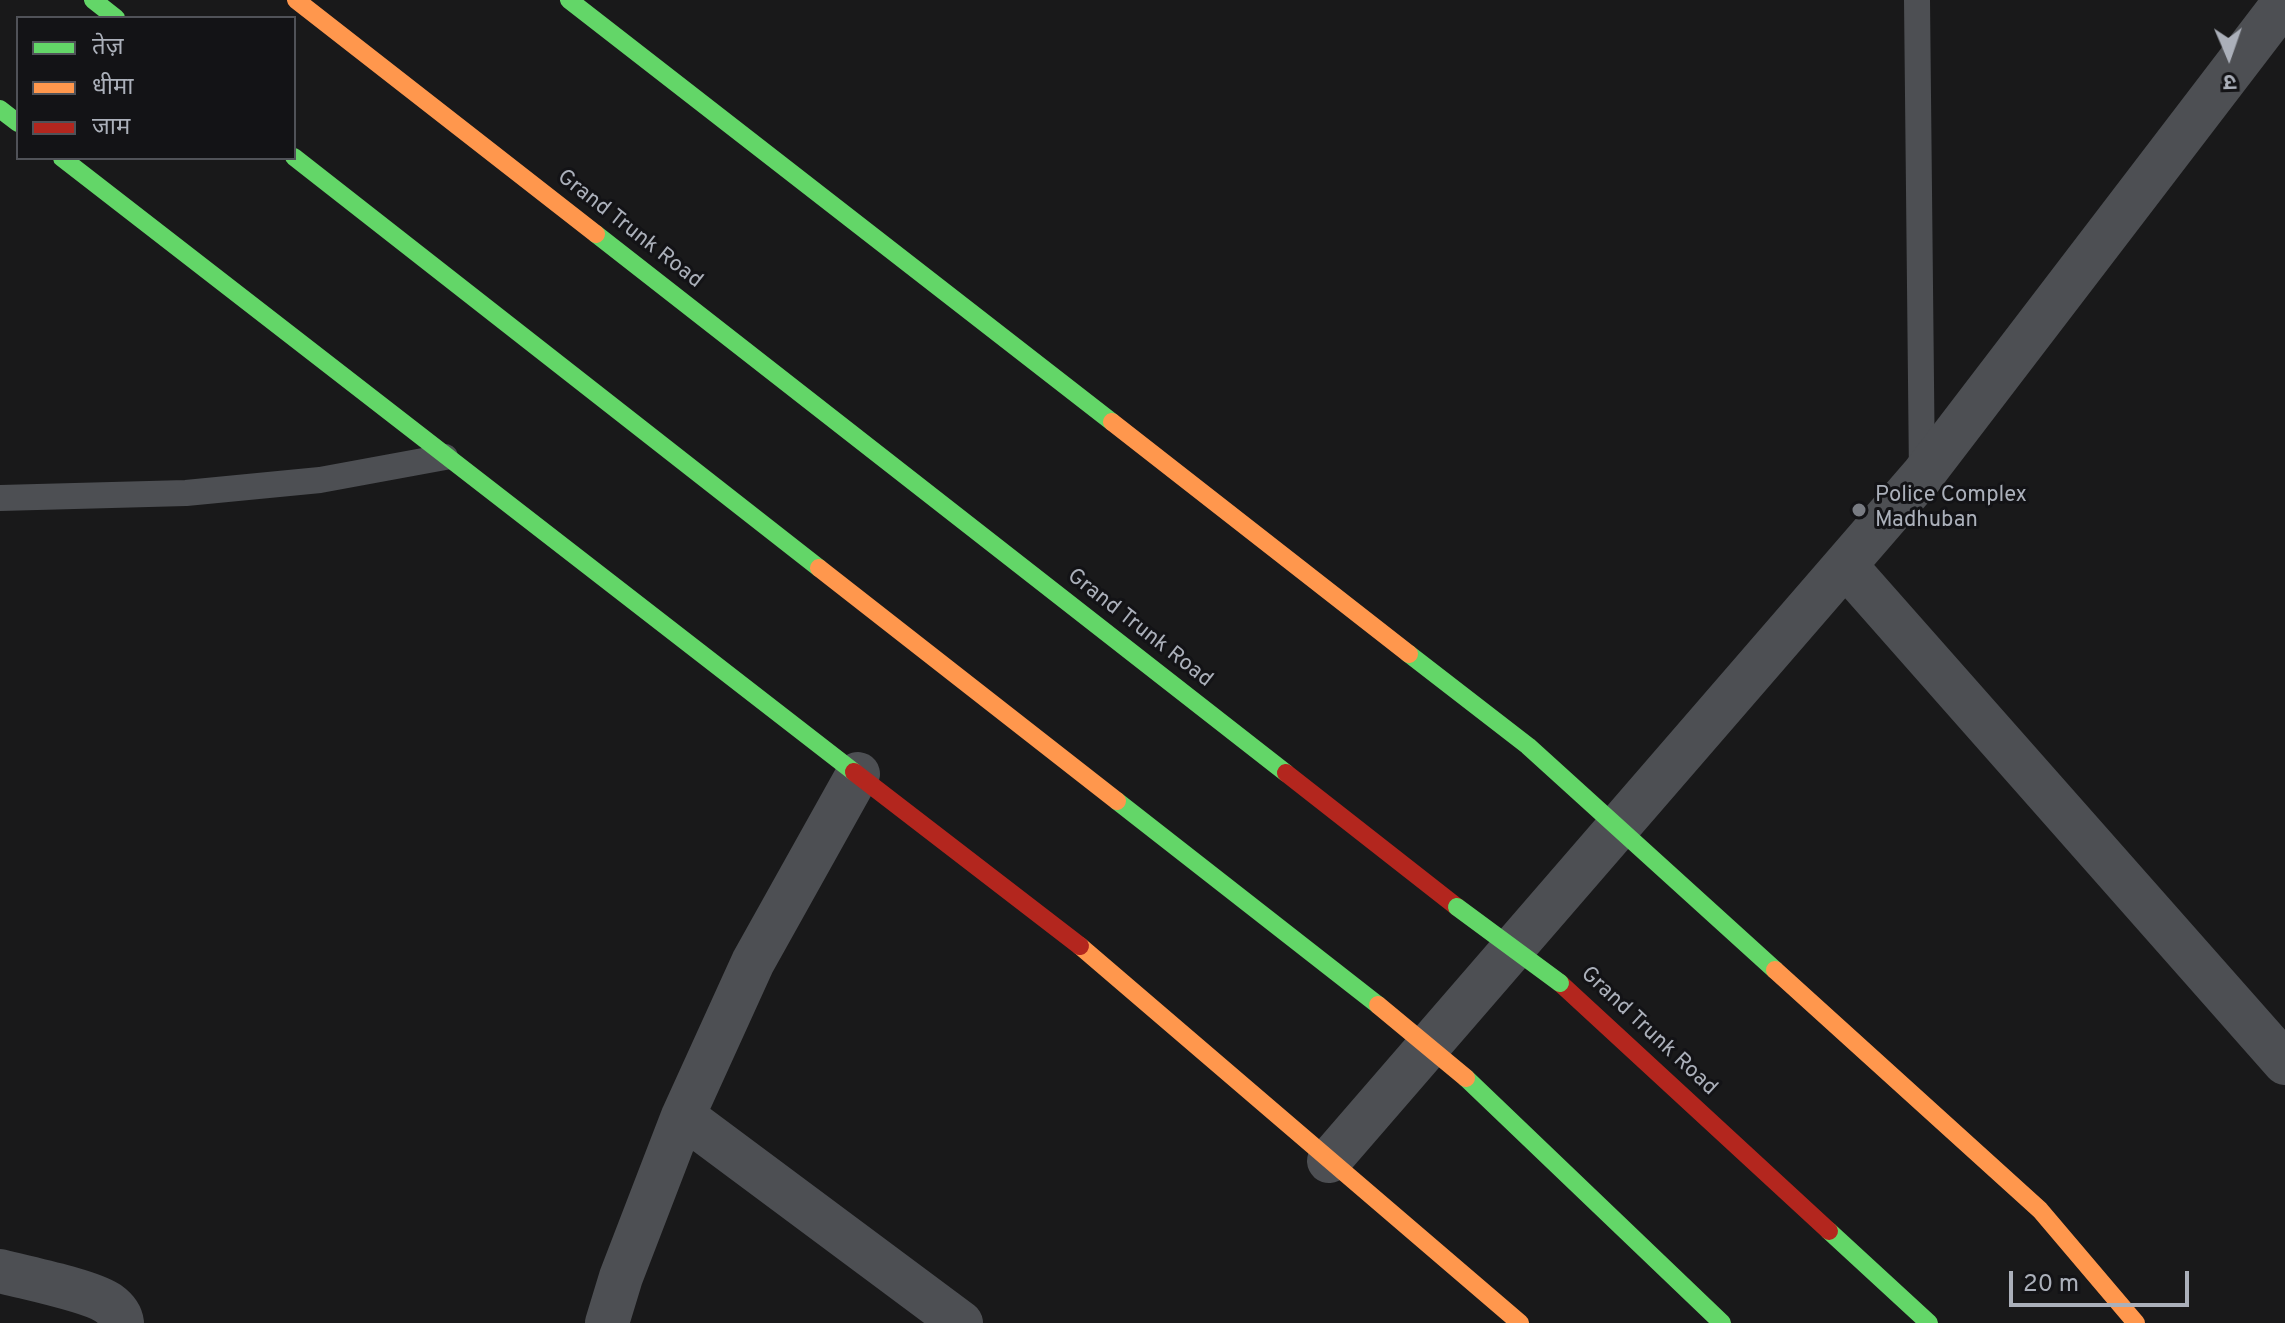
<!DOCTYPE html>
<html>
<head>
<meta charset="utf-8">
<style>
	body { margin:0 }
	#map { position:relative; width:2285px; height:1323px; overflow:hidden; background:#19191a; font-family:Overpass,"Noto Sans Devanagari",sans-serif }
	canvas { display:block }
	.legend { position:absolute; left:16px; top:16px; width:280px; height:144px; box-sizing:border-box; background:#131316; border:2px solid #505258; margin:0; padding:10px 14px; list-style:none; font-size:24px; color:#abb0ba }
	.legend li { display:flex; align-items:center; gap:16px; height:40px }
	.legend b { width:40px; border:2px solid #505258 }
	.north { position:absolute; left:2189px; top:16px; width:80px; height:80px; -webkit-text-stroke:6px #131316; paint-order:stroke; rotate:178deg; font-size:22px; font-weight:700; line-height:32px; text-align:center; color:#abb0ba }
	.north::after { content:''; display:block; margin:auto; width:28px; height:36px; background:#abb0ba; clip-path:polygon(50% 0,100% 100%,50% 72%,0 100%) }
	.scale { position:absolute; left:2009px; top:1271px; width:180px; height:36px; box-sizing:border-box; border:4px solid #abb0ba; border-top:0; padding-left:10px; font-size:24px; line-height:28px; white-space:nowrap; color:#abb0ba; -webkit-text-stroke:6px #131316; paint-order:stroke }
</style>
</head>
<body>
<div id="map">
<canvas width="2285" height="1323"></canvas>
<ul class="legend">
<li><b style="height:10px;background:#63d668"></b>तेज़</li>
<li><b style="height:10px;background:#ff974d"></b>धीमा</li>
<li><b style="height:10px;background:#b3261e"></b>जाम</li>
</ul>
<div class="north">उ</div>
<div class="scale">20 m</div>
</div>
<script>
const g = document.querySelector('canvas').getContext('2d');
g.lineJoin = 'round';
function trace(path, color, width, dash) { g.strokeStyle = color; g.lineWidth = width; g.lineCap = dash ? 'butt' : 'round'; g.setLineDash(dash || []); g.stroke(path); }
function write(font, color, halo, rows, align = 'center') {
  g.font = font + ' Overpass,sans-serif'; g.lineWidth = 6; g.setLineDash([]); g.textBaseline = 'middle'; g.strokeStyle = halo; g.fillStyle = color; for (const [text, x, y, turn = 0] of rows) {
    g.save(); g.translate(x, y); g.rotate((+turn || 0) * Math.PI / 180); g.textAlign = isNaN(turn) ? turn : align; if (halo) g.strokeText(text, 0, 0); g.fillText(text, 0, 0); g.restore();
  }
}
trace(new Path2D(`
	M1917 0 1922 476
	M0 498 186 493 320 480 445 457`), '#4d4f53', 26);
trace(new Path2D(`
	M1845 565 2285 1063
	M683 1116 961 1323
	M1329 1161 1922 476 2285 1
	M0 1271C26 1278 88 1290 108 1303 115 1308 121 1315 122 1323
	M607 1323 621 1277 683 1116 753 962 858 774`), '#4d4f53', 44);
trace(new Path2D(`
	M93 0 116 18
	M569 0 1112 422
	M0 109 18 123
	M294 157 819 568
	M62 158 854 772
	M596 234 1286 773
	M1409 654 1528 746 1775 970
	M1117 801 1378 1005
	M1466 1078 1722 1323
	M1829 1231 1929 1323`), '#63d668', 18);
trace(new Path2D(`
	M296 0 596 234
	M1112 422 1409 654
	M819 568 1117 801
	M1080 946 1520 1323
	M1775 970 2040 1210 2136 1323`), '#ff974d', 18);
trace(new Path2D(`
	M854 772 1080 946
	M1286 773 1457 907
	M1560 983 1829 1231`), '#b3261e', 18);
trace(new Path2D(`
	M1457 907 1560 983`), '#63d668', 18);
trace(new Path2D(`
	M1378 1005 1466 1078`), '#ff974d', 18);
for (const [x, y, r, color] of [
	[1859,510,8,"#787b82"]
]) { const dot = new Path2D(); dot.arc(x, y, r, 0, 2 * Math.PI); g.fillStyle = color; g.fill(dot); trace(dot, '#131316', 3); }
write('22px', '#abb0ba', '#131316', [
	["Grand Trunk Road",629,230,38],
	["Grand Trunk Road",1139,629,38],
	["Grand Trunk Road",1648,1032,43]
]);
write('22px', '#abb0ba', '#131316', [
	["Police Complex",1875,497],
	["Madhuban",1875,522]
], 'left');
</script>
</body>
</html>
